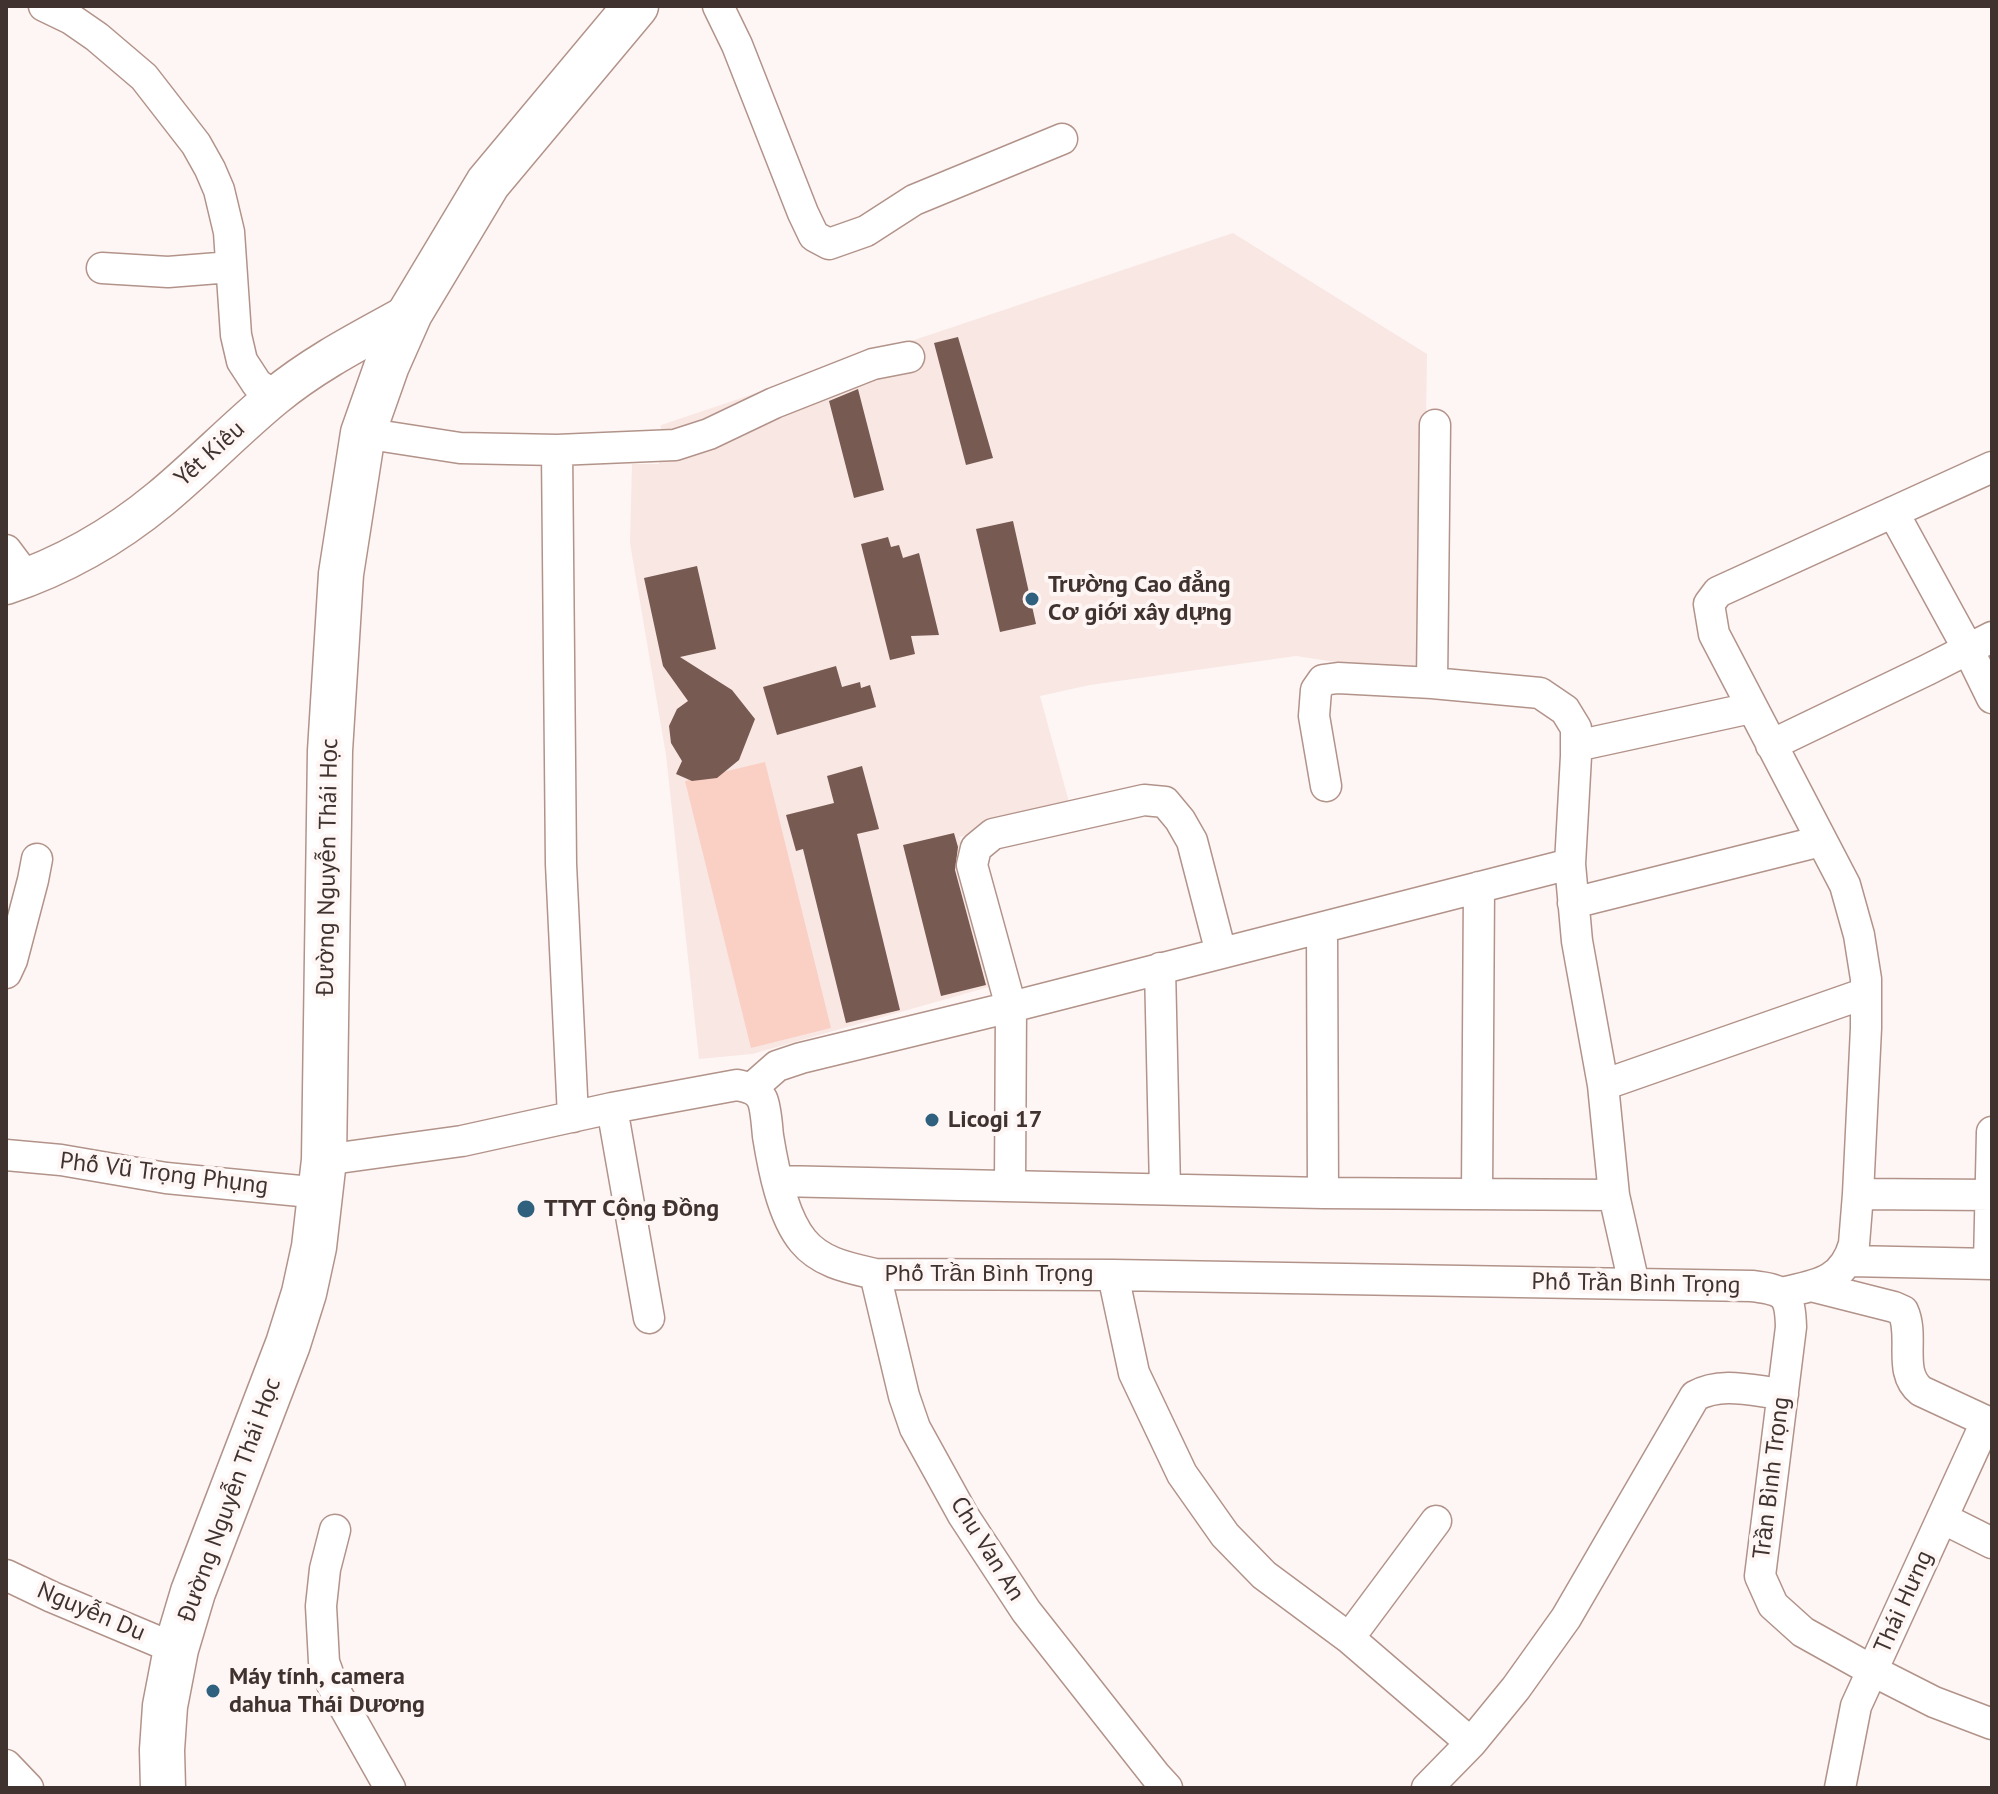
<!DOCTYPE html>
<html>
<head>
<meta charset="utf-8">
<style>
	body { margin:0 }
	#map { position:relative; width:1998px; height:1794px; overflow:hidden; background:#fef6f4; font-family:"PT Sans",sans-serif }
	canvas { display:block }
	.frame { position:absolute; inset:0; border:8px solid #40332f; pointer-events:none }
</style>
</head>
<body>
<div id="map">
<canvas width="1998" height="1794"></canvas>
<div class="frame"></div>
</div>
<script>
const g = document.querySelector('canvas').getContext('2d');
g.lineJoin = 'round';
function fill(path, color) { g.fillStyle = color; g.fill(path, 'evenodd'); }
function trace(path, color, width, dash) { g.strokeStyle = color; g.lineWidth = width; g.lineCap = dash ? 'butt' : 'round'; g.setLineDash(dash || []); g.stroke(path); }
function write(font, color, halo, rows, align = 'center') {
  g.font = font + ' "PT Sans",sans-serif'; g.lineWidth = 8; g.setLineDash([]); g.textBaseline = 'middle'; g.strokeStyle = halo; g.fillStyle = color; for (const [text, x, y, turn = 0] of rows) {
    g.save(); g.translate(x, y); g.rotate((+turn || 0) * Math.PI / 180); g.textAlign = isNaN(turn) ? turn : align; if (halo) g.strokeText(text, 0, 0); g.fillText(text, 0, 0); g.restore();
  }
}
fill(new Path2D(`
	M1233 233 1427 354 1422 675 1296 656 1090 685 1040 696 1072 813 959 837 996 985 752 1054 699 1059 666 755 630 543 632 464H659L661 425Z`), '#f9e7e3');
fill(new Path2D(`
	M765 762 831 1028 751 1048 685 781Z`), '#fad0c5');
fill(new Path2D(`
	M958 337 993 458 966 465 934 343Z
	M858 389 884 490 854 498 829 401Z
	M1013 521 1036 624 1000 632 976 529Z
	M888 537 891 547 899 545 903 558 919 553 939 635 911 636 915 654 890 660 861 544Z
	M697 566 716 649 680 657 732 690 755 719 739 760 717 778 692 781 676 774 682 761 671 743 669 726 677 709 688 701 663 666 644 578Z
	M836 666 842 687 860 682 861 688 870 685 876 707 777 735 763 687Z
	M862 766 879 829 857 834 900 1010 846 1023 803 849 796 851 786 815 834 803 827 776Z
	M954 833 958 847 955 870 986 985 941 996 903 845Z`), '#775a52');
const minor = new Path2D(`
	M44 6 71 19 97 37 144 77 196 144 210 169 219 190 229 232 236 335 242 361 257 384 275 396
	M718 6 737 45 803 213 814 236 829 244 866 231 914 200 1062 139
	M102 268 168 272 231 267
	M363 433 460 448 557 450 675 445 709 434 774 403 873 364 909 357
	M557 450 561 864 573 1117
	M1893 512 1968 649 1992 698
	M6 550 27 578
	M1432 683 1435 425
	M1771 745 1927 670 1992 637
	M1576 746 1751 708
	M1326 786 1314 716 1316 690 1323 680 1338 678 1432 683 1540 693 1565 710 1576 728V756L1570 864 1577 941 1603 1085 1614 1195 1634 1284
	M1573 903 1821 841
	M1322 928 1323 1193
	M1160 968 1165 1189
	M6 973 12 960 33 880 37 859
	M1603 1085 1866 993
	M752 1088 777 1066 801 1058 1011 1007 1570 864
	M612 1108 649 1318
	M6 1155 61 1160 166 1178 321 1193
	M324 1160 462 1141 612 1108 737 1085C747 1087 757 1089 762 1099 766 1107 767 1127 768 1136 773 1167 782 1216 803 1241 821 1263 849 1268 875 1274L1113 1275 1752 1286C1785 1290 1790 1294 1791 1327L1760 1576 1773 1605 1803 1632 1873 1671 1934 1702 1992 1724
	M777 1181 1323 1193 1614 1195
	M1010 1185 1011 1007 972 865 976 848 993 834 1144 800 1165 802 1180 820 1192 841 1221 953
	M1477 1194 1479 887
	M1858 1194 1992 1195
	M1849 1261 1992 1264
	M1989 1263 1992 1132
	M875 1274 904 1396 915 1428 963 1515 1026 1611 1156 1776 1167 1788
	M1113 1275 1134 1373 1182 1474 1225 1535 1264 1575 1349 1638 1471 1743
	M1811 1286 1894 1307 1903 1311C1915 1337 1897 1372 1921 1391L1992 1424
	M1781 1293C1816 1285 1843 1283 1854 1244L1858 1194 1866 1028V979L1859 935 1845 885 1714 634 1709 604 1718 592 1992 467
	M1942 1518 1992 1543
	M335 1530 325 1569 321 1606 324 1662 333 1687 390 1788
	M6 1575 52 1597 176 1649
	M1349 1638 1436 1521
	M6 1765 28 1788
	M1427 1788 1471 1743 1516 1688 1566 1618 1695 1396C1722 1381 1753 1391 1783 1394
	M1840 1788 1856 1706 1986 1422`);
const major = new Path2D(`
	M6 585C63 566 114 537 160 499 200 466 235 429 274 397 315 363 363 339 410 313`);
const highway = new Path2D(`
	M163 1788 162 1750 165 1706 176 1649 193 1592 288 1344 304 1293 314 1247 324 1160 330 751 341 574 363 433 387 365 410 313 488 183 636 6`);
trace(minor, '#b2938a', 33);
trace(major, '#b2938a', 41);
trace(highway, '#b2938a', 47);
trace(minor, '#fff', 30);
trace(major, '#fff', 38);
trace(highway, '#fff', 44);
for (const [x, y, r, color] of [
	[1032,599,8,"#2f617e"],
	[932,1120,8,"#2f617e"],
	[526,1209,10,"#2f617e"],
	[213,1691,8,"#2f617e"]
]) { const dot = new Path2D(); dot.arc(x, y, r, 0, 2 * Math.PI); g.fillStyle = color; g.fill(dot); trace(dot, '#fef6f4', 3); }
write('24px', '#40332f', '#fef6f4', [
	["Yết Kiêu",210,454,-42],
	["Đường Nguyễn Thái Học",328,867,-89],
	["Phố Vũ Trọng Phụng",164,1174,7],
	["Phố Trần Bình Trọng",989,1274],
	["Phố Trần Bình Trọng",1636,1284,1],
	["Trần Bình Trọng",1772,1478,-83],
	["Đường Nguyễn Thái Học",230,1500,-70],
	["Chu Van An",987,1549,58],
	["Thái Hưng",1904,1602,-66],
	["Nguyễn Du",91,1612,23]
]);
write('bold 24px', '#40332f', '#fef6f4', [
	["Trường Cao đẳng",1048,585],
	["Cơ giới xây dựng",1048,613],
	["Licogi 17",948,1120],
	["TTYT Cộng Đồng",544,1209],
	["Máy tính, camera",229,1677],
	["dahua Thái Dương",229,1705]
], 'left');
</script>
</body>
</html>
